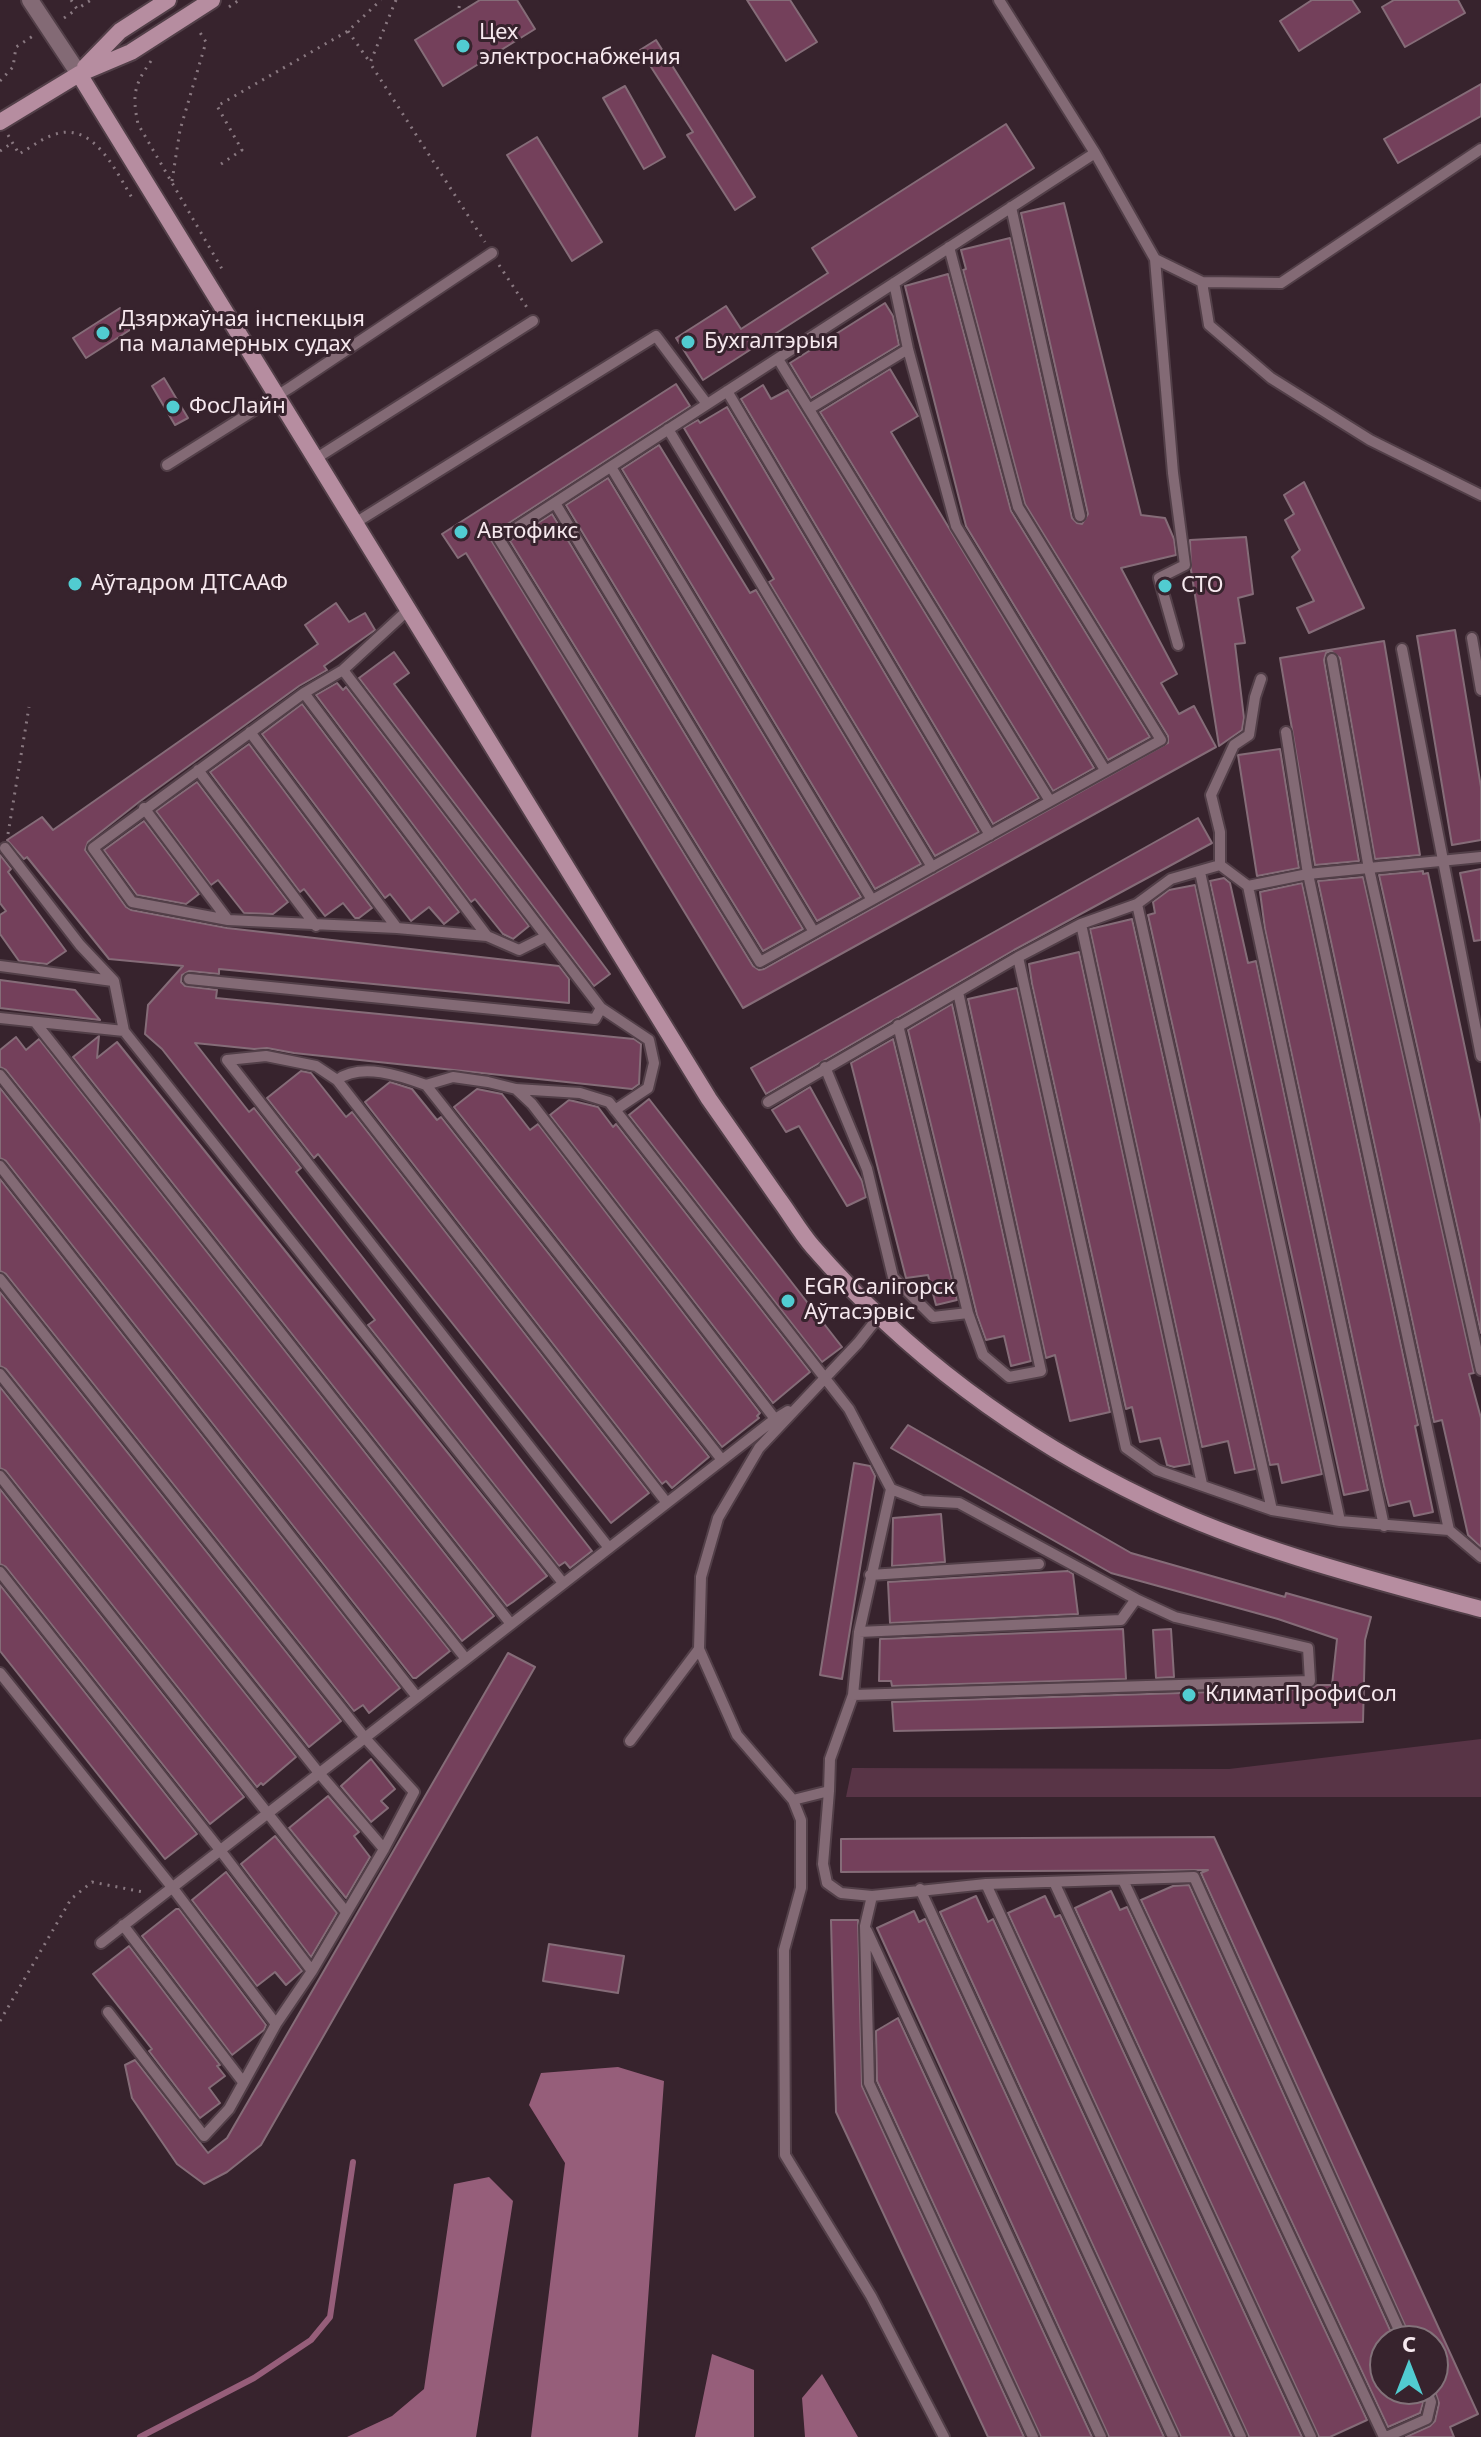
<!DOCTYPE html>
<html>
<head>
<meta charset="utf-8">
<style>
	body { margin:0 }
	#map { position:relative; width:1481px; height:2437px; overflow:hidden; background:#37232d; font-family:"Noto Sans",sans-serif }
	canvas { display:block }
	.north { position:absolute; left:1369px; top:2325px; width:80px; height:80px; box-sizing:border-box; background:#37232d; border:2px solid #83727a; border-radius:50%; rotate:0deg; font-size:22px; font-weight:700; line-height:32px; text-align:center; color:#f6e8ee }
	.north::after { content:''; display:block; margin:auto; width:28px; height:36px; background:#51ccd1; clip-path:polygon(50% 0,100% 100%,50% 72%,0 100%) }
</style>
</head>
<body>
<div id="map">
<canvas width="1481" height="2437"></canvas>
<div class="north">С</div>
</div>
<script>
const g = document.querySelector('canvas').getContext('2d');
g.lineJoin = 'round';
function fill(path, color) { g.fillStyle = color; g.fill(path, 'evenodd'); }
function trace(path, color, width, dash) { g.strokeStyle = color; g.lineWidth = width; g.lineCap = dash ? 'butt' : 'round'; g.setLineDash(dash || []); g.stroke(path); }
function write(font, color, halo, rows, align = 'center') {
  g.font = font + ' "Noto Sans",sans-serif'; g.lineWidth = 6; g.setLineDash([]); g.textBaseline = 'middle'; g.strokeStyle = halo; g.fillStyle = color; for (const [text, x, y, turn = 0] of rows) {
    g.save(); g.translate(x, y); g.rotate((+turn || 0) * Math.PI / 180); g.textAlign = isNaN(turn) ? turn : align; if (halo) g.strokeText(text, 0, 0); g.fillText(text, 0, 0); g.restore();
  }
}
fill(new Path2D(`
	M1481 1739V1797H846L852 1768 1229 1769Z`), '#583446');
fill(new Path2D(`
	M618 2067 664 2081 638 2437H531L565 2163 529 2105 541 2073Z
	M489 2177 513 2201 476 2437H347L392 2416 424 2389 454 2184Z
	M712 2354 754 2370V2437H695Z
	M822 2374 858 2437H805L802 2398Z`), '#965e7a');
trace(new Path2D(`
	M140 2437 254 2378 311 2340 330 2317 353 2162`), '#965e7a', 6);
const building = new Path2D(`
	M480 0H517L535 29 443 86 415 40Z
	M747 0H790L817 42 786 61Z
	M1312 0H1352L1360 12 1299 51 1280 21Z
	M1394 0H1458L1465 13 1405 47 1382 7Z
	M656 40 755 197 735 210 687 135 693 132 640 50Z
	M1481 84V116L1398 163 1384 139Z
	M625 86 665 157 644 169 603 98Z
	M1006 124 1034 168 703 380 676 338 726 306 741 329 828 273 812 248Z
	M537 137 602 242 572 261 507 155Z
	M1064 203 1141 515 1165 518 1174 539 1176 555 1121 568 1177 674 1161 683 1179 714 1194 706 1216 747 743 1008 466 553 458 558 442 534 676 384 690 406 495 532 491 540 753 966 759 970 764 969 1168 743V736L1025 504 963 270 966 269 961 250 1010 238 1072 518 1077 523 1082 524 1088 514 1021 213Z
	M948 274 1011 511 1150 737 1108 760 966 526 905 286Z
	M885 303 893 316 899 345 811 398 790 363Z
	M120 308 133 328 86 358 73 338Z
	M890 369 918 416 891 432 1094 768 1053 791 820 412Z
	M164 378 188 418 175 425 152 386Z
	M763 385 771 399 788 390 1039 798 993 824 741 399Z
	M727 407 979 832 935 856 769 582 774 579 684 428 698 420 700 423Z
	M659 445 750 593 756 590 921 864 875 889 622 469Z
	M608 478 861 897 817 921 566 505Z
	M1304 482 1364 608 1309 633 1297 608 1314 601 1292 557 1300 550 1285 520 1294 514 1284 495Z
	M552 514 803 929 763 951 510 541Z
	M1246 537 1253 594 1238 598 1245 643 1235 644 1244 718 1242 730 1219 746 1191 570 1190 540Z
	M336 603 349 622 365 613 375 630 324 666 327 670 299 686 139 802 88 842 85 850 126 907 131 910 227 928 559 966 569 979V1003L219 969V974L189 971 182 975 181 982 185 986 217 990 216 998 634 1039 641 1044 639 1084 632 1089 294 1053 267 1048 254 1049 195 1043 249 1112 254 1108 301 1168 296 1172 592 1551 570 1568 565 1562 559 1566 368 1325 375 1320 162 1049 145 1034 148 1005 183 966 109 959 27 857 24 859 7 840 42 817 53 830 318 644 305 625Z
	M1455 630 1481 787V840L1452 845 1417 636Z
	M1384 641 1420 855 1375 859 1340 658 1331 651 1326 653 1324 660 1359 861 1315 865 1280 658Z
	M394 652 409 673 394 684 610 974 594 986 359 678Z
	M337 683 343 690 346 687 529 926 513 939 503 934 475 899 471 902 316 695Z
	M302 704 459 912 444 924 429 907 411 921 390 894 385 898 262 734Z
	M249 744 372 908 359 918H355L343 903 325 916 304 889 300 892 210 772Z
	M1280 749 1299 868 1257 876 1238 755Z
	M197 782 288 902 273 914 244 913 218 880 211 885 156 811Z
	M1198 818 1212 843 1014 950 766 1094 751 1068Z
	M144 821 199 894 186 904 137 895 104 850Z
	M0 855 11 869 8 872 66 951 47 964 19 961 0 934V915L6 911 0 903Z
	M1481 869V940L1474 941 1460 873Z
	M1423 871V874L1428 873 1481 1124V1333L1379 875Z
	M1363 877 1474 1373 1469 1374 1481 1418V1547L1468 1535 1442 1420 1434 1422 1318 881Z
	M1224 878 1230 883 1248 963 1256 961 1368 1490 1344 1495 1210 881Z
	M1302 883 1418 1425 1415 1426 1433 1512 1414 1516 1410 1501 1389 1506 1384 1486 1265 929 1260 892Z
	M1195 885 1322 1474 1282 1483 1278 1464 1270 1465 1148 915 1155 913 1153 902 1169 890Z
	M1132 919 1255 1469 1235 1473 1228 1441 1202 1447 1090 929Z
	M1079 952 1190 1464 1174 1467 1167 1465 1160 1438 1140 1442 1132 1407 1126 1409 1032 984 1029 964Z
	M0 980 75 990 100 1020 0 1008Z
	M1017 988 1110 1412 1070 1421 1055 1355 1046 1358 968 999Z
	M952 1004 1031 1361 1011 1366 1004 1336 986 1340 977 1315 908 1030Z
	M99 1036 97 1058 117 1042 547 1576 513 1602 507 1606 73 1057Z
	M16 1037 26 1050 39 1039 494 1616 462 1641 6 1070 0 1067V1050Z
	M893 1039 957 1300 936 1305 928 1275 906 1278 851 1063Z
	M301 1071 311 1073 346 1117 352 1112 649 1493 611 1523 318 1154 314 1158 267 1098Z
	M390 1082 412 1089 437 1120 441 1117 709 1457 672 1488 666 1481 662 1484 365 1102Z
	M810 1087 862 1181 866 1197 847 1206 799 1126 786 1132 772 1110Z
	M0 1088 450 1651 416 1678H413L6 1161 0 1158Z
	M477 1089 502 1094 530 1130 538 1124 760 1413 757 1416 759 1418 722 1447 454 1107Z
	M649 1099 842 1347 822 1362 629 1115Z
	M569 1100 598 1107 613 1127 616 1124 810 1372 773 1403 550 1115Z
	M0 1179 400 1688 369 1713 363 1705 354 1711 6 1274 0 1271Z
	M0 1292 341 1721 309 1747 6 1369 0 1366Z
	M0 1387 296 1757 263 1785 261 1783 257 1787 6 1471 0 1468Z
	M908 1425 1131 1553 1285 1597 1286 1593 1371 1617 1365 1640 1363 1722 894 1731 892 1702 1310 1689 1317 1685H1332L1337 1639 1278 1619 1111 1573 891 1448Z
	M854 1463 870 1466 875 1476 842 1679 820 1675Z
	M0 1489 244 1797 210 1824 6 1567 0 1564Z
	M941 1514 945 1562 892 1566 893 1518Z
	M1068 1571 1073 1574 1078 1614 890 1623 888 1582Z
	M0 1585 197 1834 165 1859 0 1651Z
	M1123 1629 1126 1679 892 1686 891 1681H879L880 1639Z
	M1171 1629 1174 1677 1156 1678 1153 1630Z
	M508 1653 535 1667 261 2145 227 2172 204 2184 177 2164 132 2098 125 2065 135 2060 208 2153 227 2138Z
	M371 1759 395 1789 381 1801 388 1808 371 1822 341 1786Z
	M328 1796 359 1832 354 1836 370 1857 346 1898 289 1828Z
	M275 1836 337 1913 311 1957 241 1864Z
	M1214 1837 1478 2414 1450 2427 1454 2437H1406L1430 2426 1435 2421 1439 2403 1433 2385V2341H1412L1201 1873 1208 1870 841 1872V1839Z
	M226 1872 302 1971 286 1985 275 1972 257 1986 192 1900Z
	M1189 1885 1395 2341H1385V2389H1418L1423 2403 1420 2413 1388 2427 1141 1900 1173 1886Z
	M1111 1891 1120 1910 1127 1907 1367 2420 1330 2437H1319L1075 1908Z
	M976 1896 988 1922 993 1919 1232 2437H1181L940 1912Z
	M1045 1896 1055 1917 1060 1915 1302 2437H1249L1008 1913Z
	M176 1909H179L266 2025 264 2030 232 2055 142 1936Z
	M914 1911 919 1922 925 1919 1164 2437H1109L877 1928Z
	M831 1920H858L862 2086 1024 2437H988L836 2112Z
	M549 1944 624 1956 618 1993 543 1981Z
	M129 1946 220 2065 217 2066 225 2076 209 2088 220 2103 200 2118 149 2051 152 2049 93 1974Z
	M898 2018 1092 2437H1041L877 2081 876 2031Z`);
fill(building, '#74405b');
trace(building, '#856c78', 2);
const service = new Path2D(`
	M999 0 1095 153 1155 259 1202 282 1281 283 1481 149
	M1011 207 1080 516
	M949 247 1018 507 1161 740 760 962 499 539 1095 153
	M1155 259 1173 473 1185 565 1159 578 1178 645
	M1202 282 1209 325 1271 378 1370 440 1481 495
	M894 283 908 349 956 526 1105 770
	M778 359 1050 801
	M727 391 990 835
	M809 409 908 349
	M668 429 932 867
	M315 459 533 321
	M167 465 291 387 492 253
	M611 467 872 900
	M555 503 814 932
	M355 523 656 336 707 404
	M408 610 343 670 304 693 93 848 132 902 228 920 397 928 487 936 519 950 545 937
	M1472 638 1481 690
	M1402 649 1481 1056
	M1332 659 1369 869 1481 1370
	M304 693 487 936
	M250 732 397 928
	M1286 732 1308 874 1449 1530
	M198 770 316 926
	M144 808 228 920
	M5 848 80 945 114 981 124 1031 563 1583
	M1220 865V832L1211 795 1234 745 1249 735 1255 697 1261 679
	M1200 872 1340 1521
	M1248 886 1384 1526
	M1137 904 1272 1510
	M1081 924 1202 1484
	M1018 957 1126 1448 1157 1470 1272 1510 1340 1521 1449 1530 1481 1557
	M0 966 113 981
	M189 979 595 1019 601 1008 343 670
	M601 1008 649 1040 654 1063 648 1088 615 1110
	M0 1018 124 1031
	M35 1022 511 1624
	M898 1025 968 1313
	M227 1060 266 1056 316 1066 337 1080 667 1503
	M227 1060 609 1548
	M825 1067 867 1169 893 1277 933 1317 968 1313 983 1355 1009 1377 1041 1371 958 992
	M0 1075 466 1659
	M337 1080C361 1062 401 1076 426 1085L722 1460
	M426 1085 453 1077 488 1082 516 1089 532 1104 775 1419
	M516 1089 580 1093 609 1102 849 1409 891 1489 859 1632 853 1695 830 1759 829 1791
	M768 1102 1018 957 1081 924 1137 904 1171 879 1220 865 1248 886 1308 874 1481 857
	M0 1166 417 1697
	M0 1279 365 1738 414 1792 384 1849 312 1971 276 2024 229 2109 204 2136 108 2012
	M880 1315 858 1343 759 1448 718 1518 701 1577 699 1649 737 1735 793 1800 801 1820V1888L784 1950 785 2155 871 2296 944 2437
	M0 1374 319 1773 384 1849
	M0 1476 346 1912
	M0 1572 220 1850 312 1971
	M870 1575 1039 1564
	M859 1632 1121 1620 1136 1599
	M0 1673 172 1887 276 2024
	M853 1695 1310 1681 1308 1648 1175 1617 1136 1599 959 1503 922 1501 891 1489
	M630 1741 699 1649
	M793 1800 829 1791 823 1864 827 1883 841 1893 872 1896 986 1884 1194 1877 1404 2341
	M1123 1880 1384 2437
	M1054 1882 1311 2437
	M986 1884 1241 2437
	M920 1889 1173 2437
	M872 1896 865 1926 869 2083 1033 2437
	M123 1925 243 2082
	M867 1931 1101 2437
	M101 1943 775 1419 788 1411
	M1386 2437 1427 2419 1431 2402 1426 2389`);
const tertiary = new Path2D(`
	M30 0 79 74`);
const secondary = new Path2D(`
	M85 67 120 31 168 0
	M79 74 709 1099C732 1132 755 1165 778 1198 790 1214 800 1232 813 1247 906 1354 1021 1439 1149 1500 1253 1550 1369 1579 1481 1609
	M0 122 79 74 131 52 212 0`);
trace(service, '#523f48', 14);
trace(tertiary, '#523f48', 20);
trace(secondary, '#523f48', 20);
trace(new Path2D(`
	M71 0 77 9 91 0
	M396 0 370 63 485 242
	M229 7 239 0
	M459 8 460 0
	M64 18 77 9
	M348 31 369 61
	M151 61C134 85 132 95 138 124L222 269
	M0 81 13 67 16 47 33 36
	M8 135 19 154C30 148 41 139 53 135 94 119 117 174 134 201
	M0 151 12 143
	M221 164 242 150 217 106 348 31 381 0
	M172 181 180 130 206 42 199 31
	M499 265 528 309
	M8 834 29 707
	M0 2021 71 1899 92 1882 143 1892`), '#897880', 3, [2, 6]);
trace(service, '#836a75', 10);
trace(tertiary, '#836a75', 16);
trace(secondary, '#b68da0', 16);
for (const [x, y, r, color] of [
	[463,46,8,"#51ccd1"],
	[103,333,8,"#51ccd1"],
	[688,342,8,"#51ccd1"],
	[173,407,8,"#51ccd1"],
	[461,532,8,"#51ccd1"],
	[75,584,8,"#51ccd1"],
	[1165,586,8,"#51ccd1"],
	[788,1301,8,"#51ccd1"],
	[1189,1695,8,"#51ccd1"]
]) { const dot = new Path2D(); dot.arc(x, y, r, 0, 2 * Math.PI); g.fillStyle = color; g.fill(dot); trace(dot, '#37232d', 3); }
write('22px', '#f6e8ee', '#37232d', [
	["Цех",479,33],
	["электроснабжения",479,58],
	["Дзяржаўная інспекцыя",119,320],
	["па маламерных судах",119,345],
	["Бухгалтэрыя",704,342],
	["ФосЛайн",189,407],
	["Автофикс",477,532],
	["Аўтадром ДТСААФ",91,584],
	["СТО",1181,586],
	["EGR Салігорск",804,1288],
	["Аўтасэрвіс",804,1313],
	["КлиматПрофиСол",1205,1695]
], 'left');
</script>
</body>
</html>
